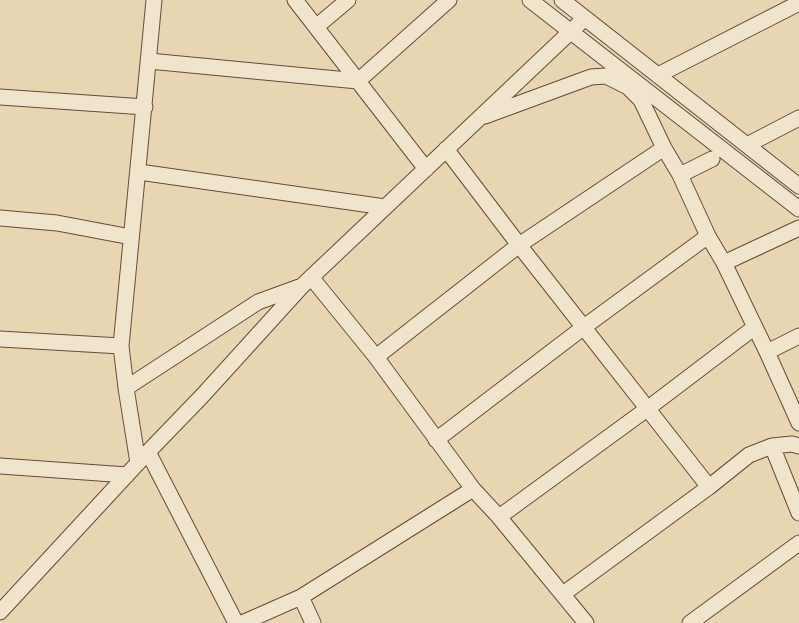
<!DOCTYPE html>
<html>
<head>
<meta charset="utf-8">
<style>
	body { margin:0 }
	canvas { display:block; background:#e8d5b2 }
</style>
</head>
<body>
<canvas width="799" height="623"></canvas>
<script>
const g = document.querySelector('canvas').getContext('2d');
g.lineJoin = 'round';
function trace(path, color, width, dash) { g.strokeStyle = color; g.lineWidth = width; g.lineCap = dash ? 'butt' : 'round'; g.setLineDash(dash || []); g.stroke(path); }
const street = new Path2D(`
	M295 0 426 169
	M530 0 799 209
	M562 0 799 186
	M316 27 348 0
	M149 61 358 81 449 0
	M658 75 799 3
	M0 97 145 107
	M485 116 591 77 606 76 628 87 641 100 664 148 680 175 708 236 724 263 767 352 799 423
	M747 145 799 118
	M446 149 519 245 709 487
	M139 172 385 207
	M680 175 712 159
	M0 218 57 223 131 237
	M724 263 799 228
	M311 277 376 357 473 489 499 517 586 623
	M0 339 121 346
	M767 352 799 336
	M376 357 519 245 664 148
	M126 388 258 302 299 287
	M436 440 584 327 708 236
	M772 446 799 513
	M148 452 236 623
	M138 463 126 388 121 346 154 0
	M0 466 127 475
	M499 517 647 409 755 327
	M563 594 709 487 749 455 772 446 792 444 799 446
	M301 597 313 623
	M0 612 148 452 203 395 302 286 585 18
	M242 623 301 597 473 489
	M690 623 799 543`);
trace(street, '#654b3b', 17);
trace(street, '#f0e4cd', 15);
</script>
</body>
</html>
